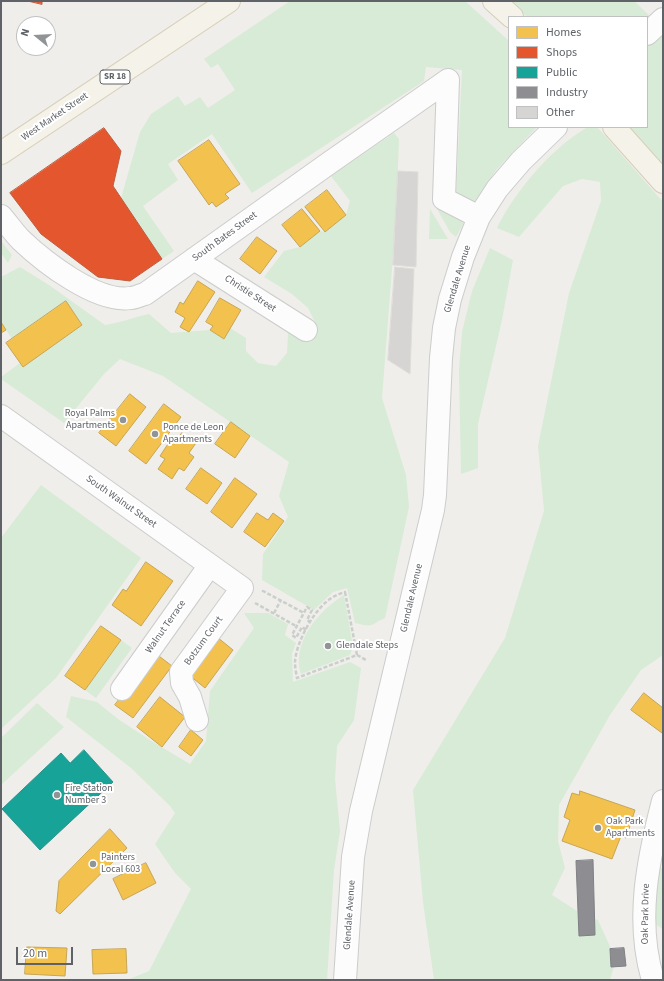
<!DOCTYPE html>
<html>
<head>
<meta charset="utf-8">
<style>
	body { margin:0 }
	#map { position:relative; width:664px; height:981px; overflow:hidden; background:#efeeea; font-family:"Source Sans 3",sans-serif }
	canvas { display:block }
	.frame { position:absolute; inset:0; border:2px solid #5f6368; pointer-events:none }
	.legend { position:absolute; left:508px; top:16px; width:140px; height:112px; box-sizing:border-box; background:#fff; border:1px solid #bfc1c3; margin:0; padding:5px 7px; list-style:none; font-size:12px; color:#5f6368 }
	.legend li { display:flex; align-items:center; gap:8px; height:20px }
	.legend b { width:20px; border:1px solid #bfc1c3 }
	.north { position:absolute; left:16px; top:16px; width:40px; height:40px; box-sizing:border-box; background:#fff; border:1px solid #bfc1c3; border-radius:50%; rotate:288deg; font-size:11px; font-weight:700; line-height:16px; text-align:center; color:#5f6368 }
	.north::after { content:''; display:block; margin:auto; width:14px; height:18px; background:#919496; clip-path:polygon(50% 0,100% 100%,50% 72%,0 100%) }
	.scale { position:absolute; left:16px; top:947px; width:57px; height:18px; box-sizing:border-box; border:2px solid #5f6368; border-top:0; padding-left:5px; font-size:12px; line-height:14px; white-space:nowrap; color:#5f6368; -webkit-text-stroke:3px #fff; paint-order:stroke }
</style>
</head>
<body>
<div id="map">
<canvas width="664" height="981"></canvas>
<div class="frame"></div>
<ul class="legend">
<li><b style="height:11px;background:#f2c14e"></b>Homes</li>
<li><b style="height:11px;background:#e4572e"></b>Shops</li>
<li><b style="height:11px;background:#17a398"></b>Public</li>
<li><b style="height:11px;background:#8d8d92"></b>Industry</li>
<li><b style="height:11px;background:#d6d5d3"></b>Other</li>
</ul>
<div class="north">N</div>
<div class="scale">20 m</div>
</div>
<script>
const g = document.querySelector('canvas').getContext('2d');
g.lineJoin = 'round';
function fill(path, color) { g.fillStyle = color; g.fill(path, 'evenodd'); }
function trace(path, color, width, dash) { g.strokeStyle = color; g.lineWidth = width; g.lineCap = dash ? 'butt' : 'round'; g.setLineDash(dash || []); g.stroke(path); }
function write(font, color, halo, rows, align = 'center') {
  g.font = font + ' "Source Sans 3",sans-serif'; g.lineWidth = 4; g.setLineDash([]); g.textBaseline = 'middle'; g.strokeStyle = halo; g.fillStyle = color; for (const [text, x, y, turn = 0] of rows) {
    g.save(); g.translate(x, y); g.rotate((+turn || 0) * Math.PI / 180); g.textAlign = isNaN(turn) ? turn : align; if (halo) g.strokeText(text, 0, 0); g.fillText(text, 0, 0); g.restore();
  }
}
fill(new Path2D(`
	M290 1H465L509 41V127H537L497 169 473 204 456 195 462 70 426 67 424 81 252 193 212 134 168 164 178 180 143 206 174 251 162 259 121 198 140 132 151 114 178 96 185 106 200 97 208 108 235 90 218 64 211 68 204 59Z
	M509 1H634L651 17 647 21V17H527Z
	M662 32 663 33V171L625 127H647V46Z
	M586 128H598L663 202V655L641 670 610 715 559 805 558 841 565 868 552 895 585 916 598 920 616 960 610 980H434L423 902 413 790 505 638 544 511 538 446 569 293 601 201 600 182 582 179 563 186 519 237 497 228C515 191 551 149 586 128Z
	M394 133 399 139 396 217 382 398 406 475 409 507 385 618C369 625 375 628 355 623L347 588 333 592 314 610 262 580 263 554 288 517 279 496 289 462 163 376 120 359 104 374 64 423 1 379V377L20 363 23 366 82 325 66 301 12 339 1 322V277L20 267 49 285 105 325C120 323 134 317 149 314L171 333 210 330 224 339 230 328 246 338V351L258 363 276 366 287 353 288 333 309 341 318 328 308 308 292 294 264 277 284 251 300 247 320 231 325 232 346 215 350 201 331 176Z
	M440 207 461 218 463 224 456 237 450 232 437 209Z
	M430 209 448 239H429Z
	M1 241 12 255 8 263 1 253Z
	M490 248 513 260 502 320 478 424V468L461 474 459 370 462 332 472 291Z
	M41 485 141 558 56 678 1 729V538Z
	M344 595 353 647 350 655 301 674C291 643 319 610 344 595Z
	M244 613H268L288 624 285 635 296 643 292 654 293 682 350 662 361 668 354 720 337 746 335 779 340 831 334 870 327 980H127L149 971 191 889 175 873 155 844 175 813 170 806 131 768 66 717 71 696 97 702 118 719 153 742 190 764 206 741 210 691 254 628Z
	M121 640 132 648 96 698 85 690Z
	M37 703 64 727 1 785V738Z
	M660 868 663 869V929L650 921 654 882Z`), '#d8ebd6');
const homes = new Path2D(`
	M209 140 240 184 225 194 229 198 216 207 212 202 209 205 178 161Z
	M327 190 346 215 325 232 305 207Z
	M302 209 320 231 300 247 282 225Z
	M257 237 277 251 260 274 240 259Z
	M198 281 215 292 189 332 180 327 185 318 175 312 180 302 183 304Z
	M220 298 241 310 224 339 210 330 213 326 206 322Z
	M66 301 82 325 23 367 6 343Z
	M1 322 6 330 1 333Z
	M130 394 146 407 116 446 99 433Z
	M164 404 181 417 146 464 129 451Z
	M231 422 250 436 235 458 215 444Z
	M182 433 196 443 189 453 194 457 184 471 179 468 172 479 158 469 165 459 160 456 170 441 174 444Z
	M201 468 222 483 207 504 186 489Z
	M235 478 257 494 232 528 211 512Z
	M257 513 268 520 273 513 284 521 265 547 244 532Z
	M146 562 173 581 141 626 112 605 123 589 126 591Z
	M101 626 121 640 85 690 65 676Z
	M217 637 233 650 205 688 189 675Z
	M155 653 172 666 133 718 115 705Z
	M644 693 663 708V732L662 733 631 710Z
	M160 697 185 717 162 747 137 727Z
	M191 730 203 740 191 756 179 747Z
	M580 791 635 810 626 838 621 836 612 859 562 841 570 820 564 817 572 793 579 795Z
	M110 829 127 848 60 914 56 911 59 881Z
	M146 863 156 883 123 900 113 879Z
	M27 947 67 948 65 976 25 974Z
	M126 949 127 973 93 974 92 950Z`);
fill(homes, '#f2c14e');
trace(homes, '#c6a556', 1);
const shops = new Path2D(`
	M28 1H42V4Z
	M104 128 121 151 113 186 162 259 130 281 98 277 41 234 10 193Z`);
fill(shops, '#e4572e');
trace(shops, '#bc5b3f', 1);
const public = new Path2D(`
	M84 750 113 782 40 850 2 809 61 753 70 763Z`);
fill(public, '#17a398');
trace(public, '#2d908a', 1);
const industry = new Path2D(`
	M593 860 595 935 579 936 576 861Z
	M624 948 626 966 611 967 610 949Z`);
fill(industry, '#8d8d92');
trace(industry, '#7f8085', 1);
const building = new Path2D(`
	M398 171 418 172 416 267 393 265Z
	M395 267 414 269 410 374 388 360Z`);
fill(building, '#d6d5d3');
trace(building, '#deddd9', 1);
const minor = new Path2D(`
	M647 34 663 19
	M448 80 444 199 479 217
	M1 216C8 224 14 233 21 240 44 262 97 303 130 298 135 298 140 295 145 294L332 161 388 122 448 80
	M194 259 306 330
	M1 416 242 588 181 672 182 683 190 697 197 720
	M122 689 210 565
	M345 980 353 857 361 811 433 510 435 495 441 358 444 328 450 299 463 257 479 217 497 189 521 161 556 127
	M653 980C635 921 648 859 663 801`);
const major = new Path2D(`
	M494 1 512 17
	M614 127 663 182
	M1 153 229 1`);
trace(minor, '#cbcccc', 24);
trace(major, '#d7ceb8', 24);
trace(new Path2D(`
	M263 592V591L304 613
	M345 592 357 655 297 678C296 673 295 667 295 662 296 642 315 607 333 597 337 595 341 593 345 592Z
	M255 603 296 626
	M274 613 281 600
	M306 630 302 627 296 638 292 635 307 607 312 610 307 620 310 622
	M357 655 366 660`), '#cacfcc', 2.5, [4, 2]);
trace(minor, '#fdfcfc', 22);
trace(major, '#f4f2e9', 22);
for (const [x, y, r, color] of [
	[123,420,4,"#919496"],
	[155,434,4,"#919496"],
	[328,646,4,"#919496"],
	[57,795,4,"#919496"],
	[598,828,4,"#919496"],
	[93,864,4,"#919496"]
]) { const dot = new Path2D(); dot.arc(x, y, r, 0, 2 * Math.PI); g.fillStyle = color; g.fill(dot); trace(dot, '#fff', 1.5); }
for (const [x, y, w] of [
	[115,77,30]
]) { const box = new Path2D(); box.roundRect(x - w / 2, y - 7, w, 14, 3); g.fillStyle = '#fff'; g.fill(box); trace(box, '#5f6368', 1); }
write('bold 9px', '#5f6368', null, [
	["SR 18",115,77]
]);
write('10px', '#5f6368', '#fff', [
	["West Market Street",55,117,-34],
	["South Bates Street",225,237,-36],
	["Glendale Avenue",458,279,-73],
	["Christie Street",250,294,33],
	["South Walnut Street",121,502,35],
	["Glendale Avenue",412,598,-77],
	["Walnut Terrace",166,627,-55],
	["Botzum Court",204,641,-54],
	["Oak Park Drive",646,914,-89],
	["Glendale Avenue",350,915,-86]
]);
write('10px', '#5f6368', '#fff', [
	["Royal Palms",115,414,"right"],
	["Apartments",115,426,"right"],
	["Ponce de Leon",163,428],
	["Apartments",163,440],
	["Glendale Steps",336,646],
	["Fire Station",65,789],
	["Number 3",65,801],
	["Oak Park",606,822],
	["Apartments",606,834],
	["Painters",101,858],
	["Local 603",101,870]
], 'left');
</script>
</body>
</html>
